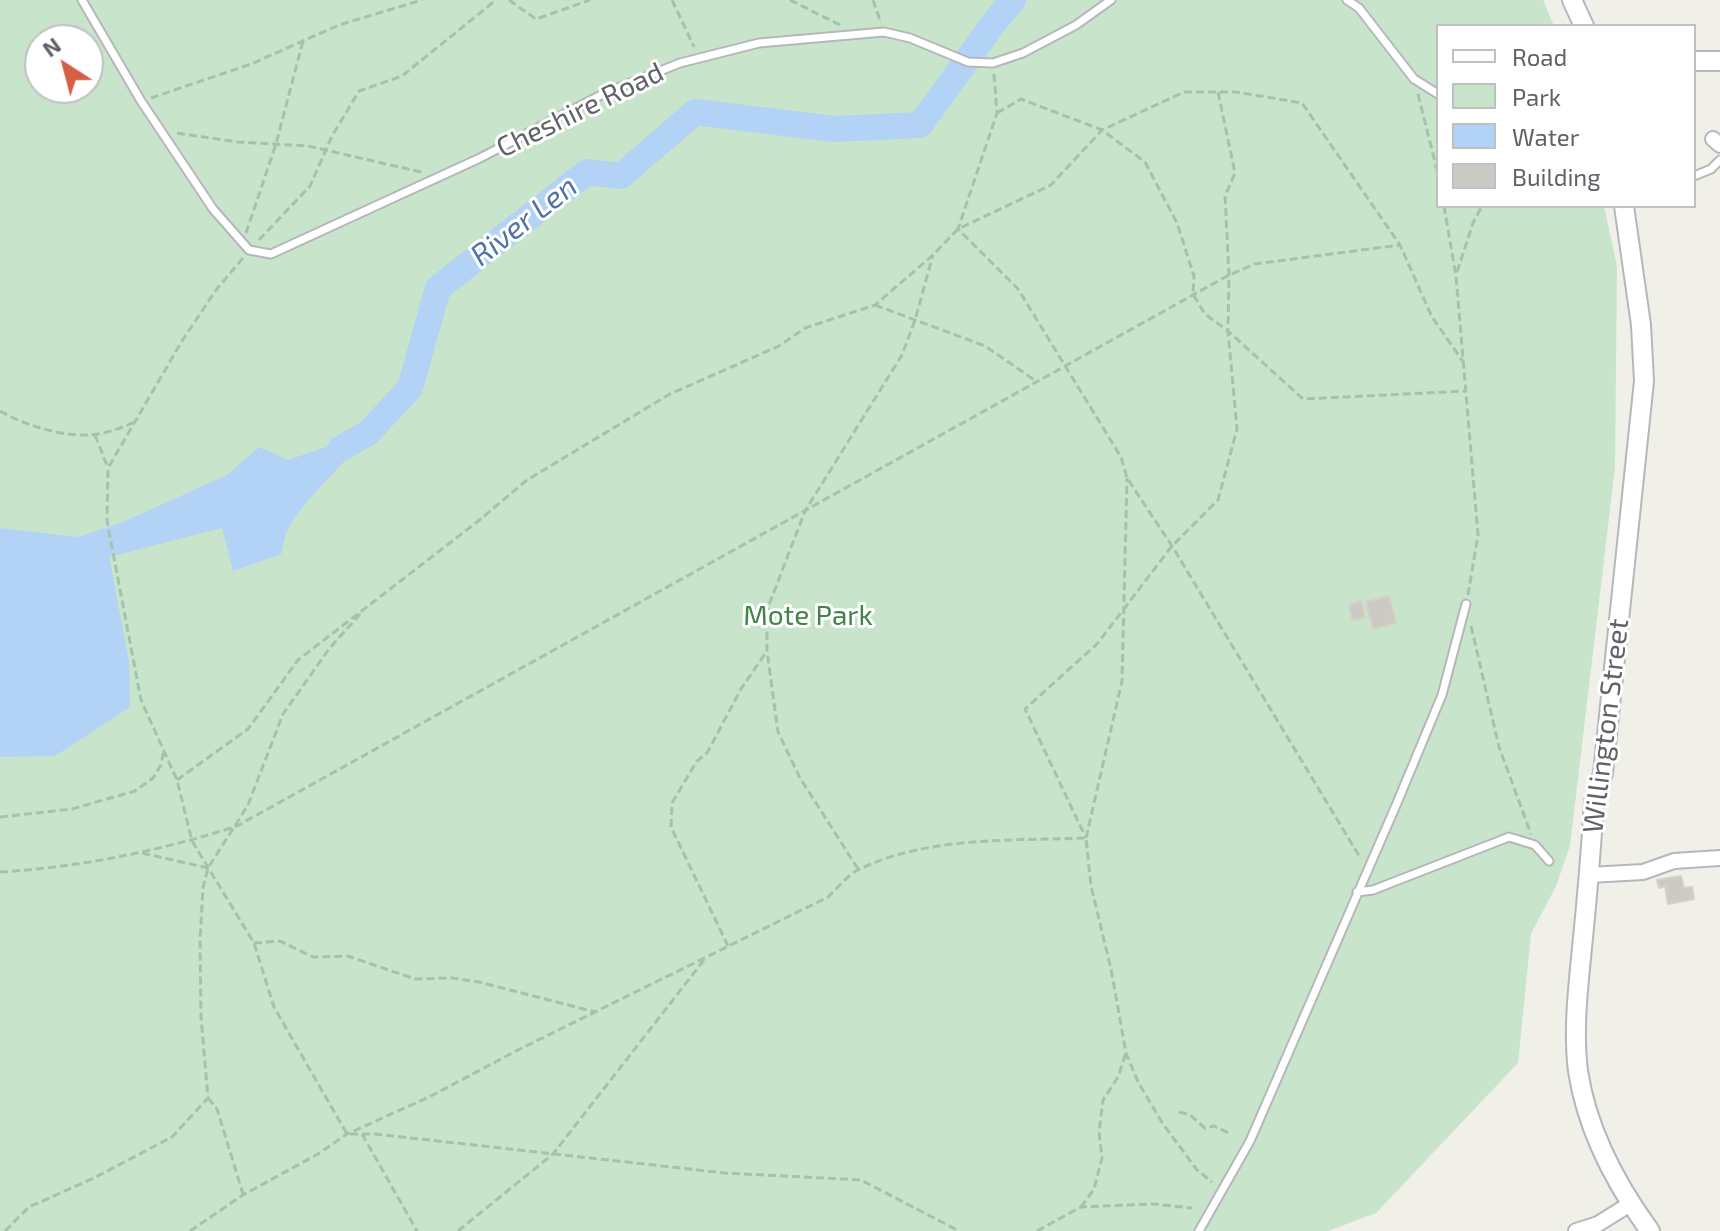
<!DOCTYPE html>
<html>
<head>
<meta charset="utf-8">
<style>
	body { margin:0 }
	#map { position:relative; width:1720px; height:1231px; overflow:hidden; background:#f0efe8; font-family:"Exo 2",sans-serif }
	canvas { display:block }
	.legend { position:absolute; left:1436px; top:24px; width:260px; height:184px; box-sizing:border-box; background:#fff; border:2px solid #bfc0c2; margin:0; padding:10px 14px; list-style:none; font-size:24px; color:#5f6266 }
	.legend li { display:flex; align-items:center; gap:16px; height:40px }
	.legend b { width:40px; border:2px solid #bfc0c2 }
	.north { position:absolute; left:24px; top:24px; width:80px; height:80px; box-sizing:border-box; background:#fff; border:2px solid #bfc0c2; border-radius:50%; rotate:324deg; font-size:22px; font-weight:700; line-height:32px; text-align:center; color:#5f6266 }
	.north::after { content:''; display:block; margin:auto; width:28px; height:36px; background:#d65f48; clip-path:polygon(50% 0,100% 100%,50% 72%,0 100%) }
</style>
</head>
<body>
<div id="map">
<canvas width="1720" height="1231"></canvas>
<ul class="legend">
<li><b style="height:10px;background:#fff"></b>Road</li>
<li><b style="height:22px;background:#c8e4cb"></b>Park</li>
<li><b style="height:22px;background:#b2d3f6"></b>Water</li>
<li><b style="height:22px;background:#cbcac4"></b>Building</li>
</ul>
<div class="north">N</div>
</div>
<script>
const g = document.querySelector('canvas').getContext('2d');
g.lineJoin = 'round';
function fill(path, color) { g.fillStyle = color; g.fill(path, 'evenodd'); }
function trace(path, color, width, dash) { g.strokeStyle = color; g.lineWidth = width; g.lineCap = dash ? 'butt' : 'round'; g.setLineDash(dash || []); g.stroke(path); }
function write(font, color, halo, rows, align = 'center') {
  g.font = font + ' "Exo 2",sans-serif'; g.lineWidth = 6; g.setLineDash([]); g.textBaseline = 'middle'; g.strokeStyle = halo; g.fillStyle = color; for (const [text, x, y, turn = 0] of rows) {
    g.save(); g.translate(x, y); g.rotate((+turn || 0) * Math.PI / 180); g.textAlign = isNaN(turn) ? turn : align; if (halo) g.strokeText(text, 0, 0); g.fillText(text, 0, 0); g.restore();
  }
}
fill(new Path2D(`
	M0 0H1543L1554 26H1438V206H1604L1617 266 1615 467 1570 846 1556 886 1531 934 1518 1063 1376 1213 1328 1231H0ZM40 40H88V88H40Z`), '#c8e4cb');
fill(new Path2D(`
	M368 433C345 465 312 490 291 524 285 532 284 544 281 554L233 571 222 528 109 557 129 661 130 707 55 756 0 757V528L78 537 123 522 227 475 259 447 288 460Z`), '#b2d3f6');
trace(new Path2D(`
	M340 449 368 433 410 388 438 288 587 172 621 176 695 112 834 129 920 125 993 24 1013 0`), '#b2d3f6', 26);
const building = new Path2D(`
	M1389 596 1396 623 1373 629 1366 602Z
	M1361 601 1365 618 1352 620 1349 604Z
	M1681 876 1684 888 1692 887 1694 899 1668 904 1665 886 1659 888 1657 880Z`);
fill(building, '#cbcac4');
trace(building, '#d4d1c7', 2);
const service = new Path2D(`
	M82 0 141 101 213 209 249 250 271 254 480 158 605 93 680 63 759 43 884 32 910 38 968 62 993 63 1023 53 1076 25 1111 0
	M1347 0 1359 8 1414 79 1438 94
	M1694 176 1711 169 1720 160
	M1357 892 1373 890 1509 837 1535 845 1549 861
	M1199 1231 1250 1141 1397 803 1442 695 1466 604`);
const minor = new Path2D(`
	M1713 139 1720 145
	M1589 875 1643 872 1674 861 1720 858
	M1576 1231 1598 1224 1630 1204`);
const tertiary = new Path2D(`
	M1572 0 1584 26
	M1694 61H1720
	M1624 206 1641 325 1644 381 1603 773 1594 802C1591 851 1587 899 1582 948 1578 988 1573 1031 1578 1071 1587 1130 1615 1183 1650 1231`);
trace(service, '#b5b7bb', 11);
trace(minor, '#b5b7bb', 18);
trace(tertiary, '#b5b7bb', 22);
trace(new Path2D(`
	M509 0 536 19 590 0
	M672 0 694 47
	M790 0 840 25
	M873 0 881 23
	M994 74 997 113 958 229 1018 289 1121 457 1127 478 1172 546 1361 859
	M1218 92 1235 173 1225 196 1229 275 1228 331 1303 399 1466 391
	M1418 94 1438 174
	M151 98 251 64 339 25 422 0
	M997 113 1021 99 1102 130 1145 162 1177 223 1194 276 1193 294 1205 314 1228 331 1237 429 1218 500 1172 546 1097 644 1025 709 1086 838
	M177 133 238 142 308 146 421 172
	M1444 206 1456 276 1478 535 1468 595
	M246 233 276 144 303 41
	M259 240 310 186 332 136 359 91 402 76 496 0
	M243 258 216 290 182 341 108 468 107 521 141 700 177 780 192 841 254 943 274 1007 347 1134H375L725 1173 861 1180 959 1231
	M1457 272 1473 223 1482 206
	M875 305 985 346 1036 381
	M0 411C27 426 67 439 98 434 111 432 123 427 135 422
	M95 435 108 468
	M1471 626 1499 747 1531 834
	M177 780 248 729 298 660 477 522 527 480 670 394 779 346 805 328 875 305 933 255 958 229 1051 185 1102 130 1184 92H1236L1302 103 1400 245 1432 317 1464 363
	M0 817 72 809 135 791 153 778 161 765 164 750
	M1086 838 1122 681 1127 478
	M142 853 208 868
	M858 869 800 778 778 732 767 651V610L805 511 902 355 915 320 933 255
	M0 872C81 867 160 851 237 826L1229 275 1255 264 1400 245
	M254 943 280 941 313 957 348 956 415 979 452 978 479 982 595 1012
	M728 946 671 827 672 803 697 761 707 753 741 689 767 651
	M208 1098 217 1109 243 1194
	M1179 1112 1190 1115 1205 1128 1214 1126 1231 1134
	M362 1134 417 1231
	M1081 1207 1094 1189 1102 1158 1099 1132 1103 1100 1118 1077 1126 1053
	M5 1231 29 1207 94 1178 172 1137 208 1098 201 1017 200 940 203 888 208 868 248 805 283 714 329 649 361 613
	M190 1231 243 1195 318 1154 347 1134 431 1096 520 1049 828 897C838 888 848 874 860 869 928 836 1012 841 1086 838L1091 886 1111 969 1126 1053 1138 1082 1163 1124 1197 1170 1212 1182
	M458 1231 553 1154 704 960
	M1037 1231 1081 1207 1153 1204 1192 1208`), '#a2c4ae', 3, [8, 4]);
trace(service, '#fff', 7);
trace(minor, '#fff', 14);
trace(tertiary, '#fff', 18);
write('28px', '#5f6266', '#fff', [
	["Cheshire Road",580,110,-26],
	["Willington Street",1606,726,-83]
]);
write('28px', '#41844a', '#fff', [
	["Mote Park",808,616]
]);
write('italic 30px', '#5072a6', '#fff', [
	["River Len",524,221,-38]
]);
</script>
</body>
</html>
